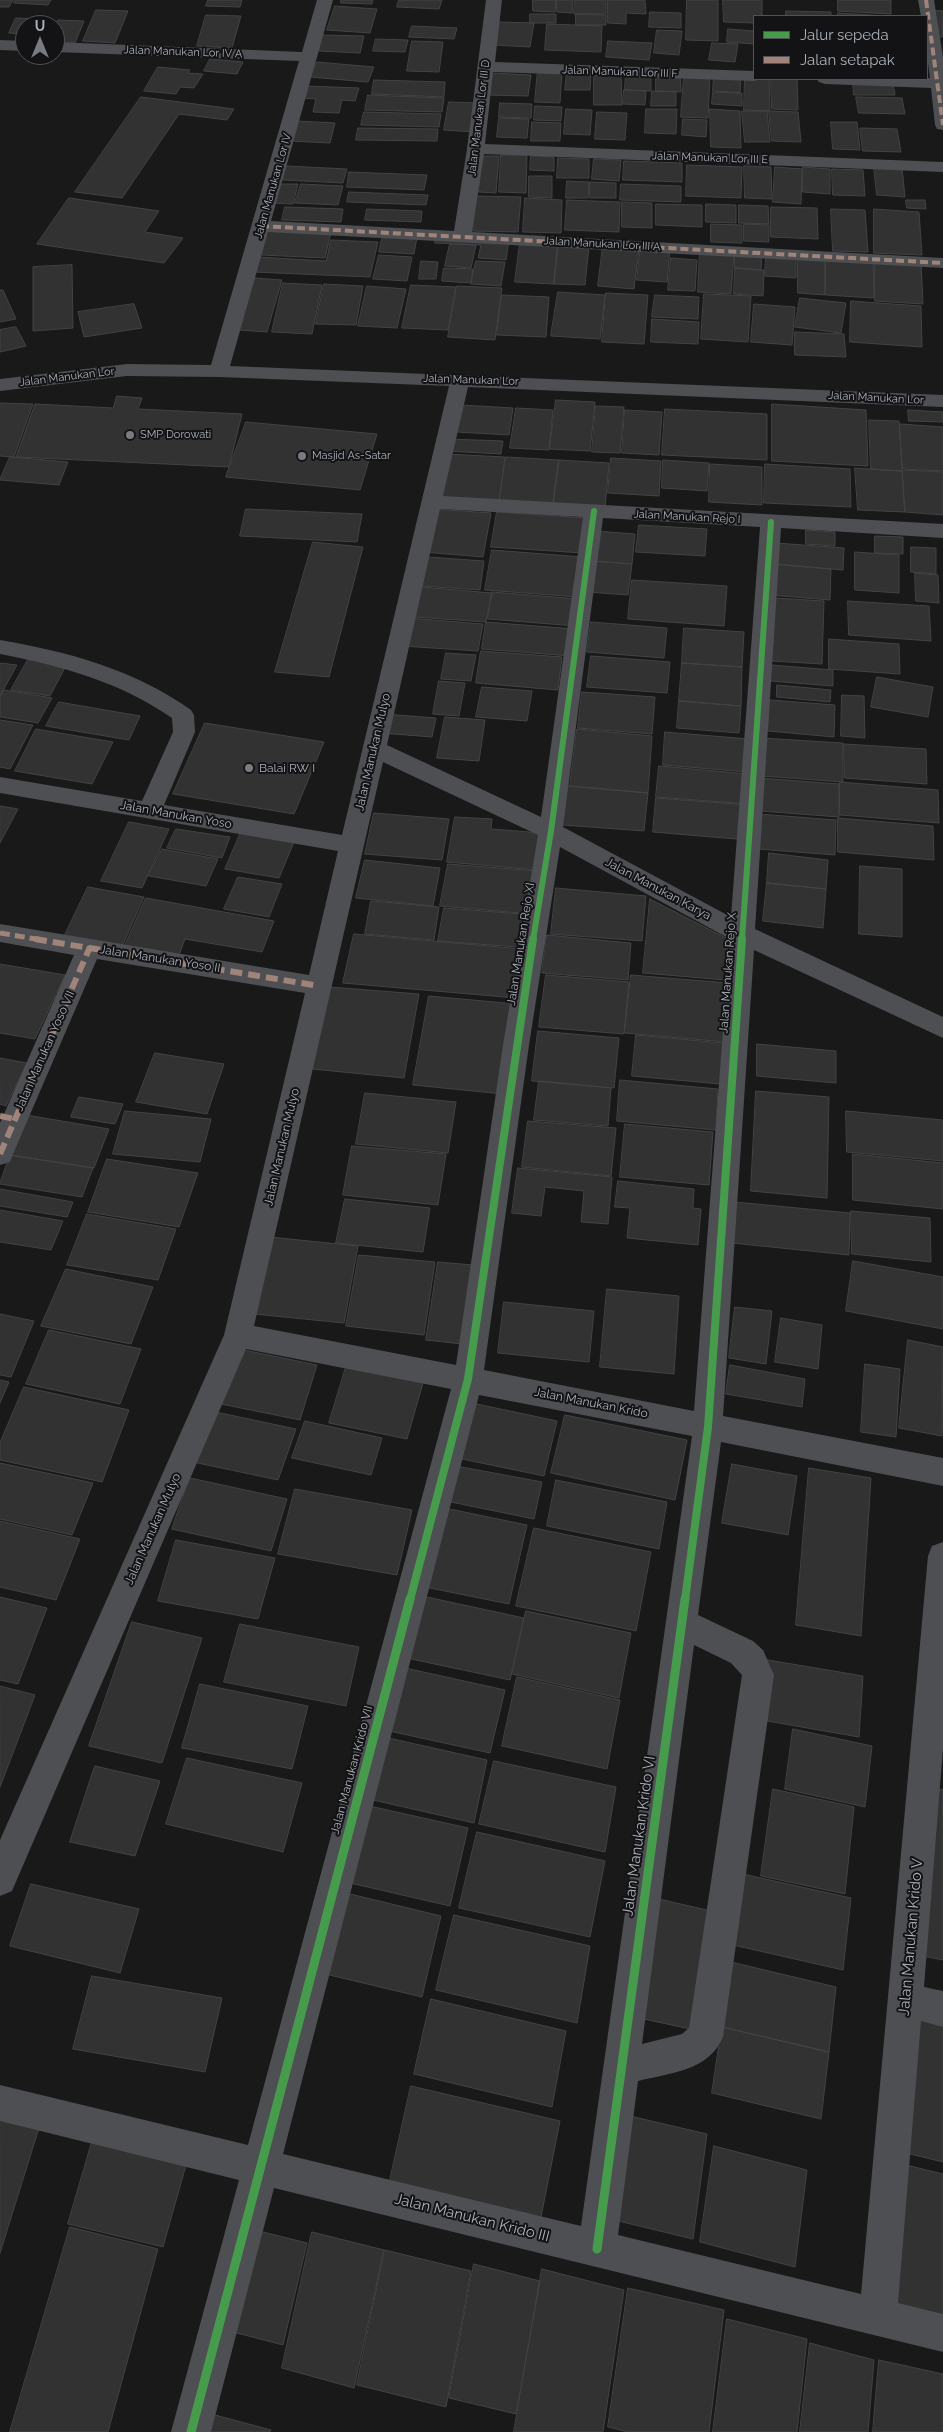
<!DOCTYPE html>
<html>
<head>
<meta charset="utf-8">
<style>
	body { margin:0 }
	#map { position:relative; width:943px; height:2432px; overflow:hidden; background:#191919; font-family:Raleway,sans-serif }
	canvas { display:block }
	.legend { position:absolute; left:753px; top:15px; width:175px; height:65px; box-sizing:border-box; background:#131315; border:1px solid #505257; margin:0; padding:6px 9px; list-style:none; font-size:15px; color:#abb1b9 }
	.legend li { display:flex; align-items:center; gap:10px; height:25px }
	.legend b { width:25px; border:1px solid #505257 }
	.north { position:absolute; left:15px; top:15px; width:50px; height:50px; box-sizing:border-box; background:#131315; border:1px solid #505257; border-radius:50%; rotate:0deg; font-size:14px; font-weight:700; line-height:20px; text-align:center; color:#abb1b9 }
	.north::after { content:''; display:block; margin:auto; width:18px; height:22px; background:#787c81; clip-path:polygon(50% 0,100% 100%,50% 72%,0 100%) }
</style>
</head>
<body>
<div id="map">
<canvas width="943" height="2432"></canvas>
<ul class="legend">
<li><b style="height:6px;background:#469c4c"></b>Jalur sepeda</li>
<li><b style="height:6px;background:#a18479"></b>Jalan setapak</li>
</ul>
<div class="north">U</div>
</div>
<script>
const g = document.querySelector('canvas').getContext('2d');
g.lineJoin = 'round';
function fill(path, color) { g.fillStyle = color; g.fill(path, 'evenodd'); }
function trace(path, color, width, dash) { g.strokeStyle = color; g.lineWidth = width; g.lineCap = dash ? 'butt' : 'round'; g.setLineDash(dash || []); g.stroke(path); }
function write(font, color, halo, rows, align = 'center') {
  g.font = font + ' Raleway,sans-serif'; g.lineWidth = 4; g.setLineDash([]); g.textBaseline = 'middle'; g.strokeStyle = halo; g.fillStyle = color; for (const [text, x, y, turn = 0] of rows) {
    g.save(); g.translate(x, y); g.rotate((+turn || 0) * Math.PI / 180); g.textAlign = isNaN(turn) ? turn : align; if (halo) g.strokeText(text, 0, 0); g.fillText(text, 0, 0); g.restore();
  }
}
const building = new Path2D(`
	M0 0H13L9 7H0Z
	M15 0H51L48 5 14 3Z
	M208 0H242L240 7 206 6Z
	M341 0H373L372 4 341 3Z
	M399 0H442L439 9 397 7Z
	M533 0H556L555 12 533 11Z
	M557 0H573L572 13 557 12Z
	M575 0H606V14H574Z
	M608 0H645L646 14 626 13V24L608 23Z
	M687 0H718V41L686 40Z
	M723 0H762V16H754V23L724 22Z
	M838 0H891V14L838 11Z
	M335 6 377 9 370 33 327 30Z
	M96 10 128 11 115 43 83 41Z
	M931 10 943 11V37L933 36Z
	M786 11 831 12V16H786Z
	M650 12 681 13V28L649 27Z
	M838 13 887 16H838Z
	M530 14H556V23H530Z
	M576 14 606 15V25H576Z
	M206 15 241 16 232 48 197 46Z
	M16 18 52 20 50 25H25V34L9 33Z
	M58 20 84 21 75 43H55V28Z
	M498 22 534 23 530 47 493 45Z
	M547 24 602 26 601 52 545 50Z
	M412 26 457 28 454 39 409 37Z
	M728 29 754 31V44L727 42Z
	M657 30 682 31 679 55 654 53Z
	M323 35 364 36 360 53 319 51Z
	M376 39 408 40 405 52 373 51Z
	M412 41 443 42 439 72 407 71Z
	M608 41 652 43 649 60 606 57Z
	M712 43 738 44 735 62 709 60Z
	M210 59 243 62 237 74 204 71Z
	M317 62 374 67 368 82 310 77Z
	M158 67 190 70 188 73 203 74 194 88 180 87 176 94 144 91Z
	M538 70 562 71 560 103 535 102Z
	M567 71 591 72 590 90H565Z
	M626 72 651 73V91L625 90Z
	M492 73 531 75 528 96 488 95Z
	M656 74H680L681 92 656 91Z
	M594 75H621L622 105H594Z
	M684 75 710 76 708 118 681 117Z
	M714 75 741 77 740 93 713 91Z
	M745 76 769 79 770 111 744 110Z
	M771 79H797L798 110 772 109Z
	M374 80 445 82 444 97 372 94Z
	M853 83H893L895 95H854Z
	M306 86 359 88 355 101 342 100 339 113 313 112 316 99 302 98Z
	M624 90 646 91 645 105 623 104Z
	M652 91 676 92V106H651Z
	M713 92 742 93V106L712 104Z
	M368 95 444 98 442 112 365 110Z
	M141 97 234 109 227 120 179 114 122 198 75 192Z
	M856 97 902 98 905 114 859 113Z
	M449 102 479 103 475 132 444 130Z
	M500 103 532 104 531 118 499 117Z
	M535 106 562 107 561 121 534 120Z
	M566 109 592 110 590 135 564 134Z
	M646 109H677L676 134 645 133Z
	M710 109 740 111 741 148 711 147Z
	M742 111H767L770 142H745Z
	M769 111 798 112 801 142 772 141Z
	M364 112 441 114 439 127 361 125Z
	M597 112 627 113 625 140 595 139Z
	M499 118 529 119 527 138 497 137Z
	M683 119 707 120 706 137 682 135Z
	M296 121 335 123 330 143 290 141Z
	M532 122 561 123 560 141H531Z
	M831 122H857L860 150 833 149Z
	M358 128 438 129 437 141 356 140Z
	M860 128 897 129 901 152 863 151Z
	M501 155H527L526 193 499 192Z
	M482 156H499L496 193 479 192Z
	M531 156 554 157V171L530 170Z
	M558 158 589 159V178H557Z
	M594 159 621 160 619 181 592 179Z
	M624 161 682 163V182L623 180Z
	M687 165 742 167 741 198 686 196Z
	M287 166 347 169 343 183 283 180Z
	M744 166 771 167 772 199 745 198Z
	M775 167 802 169 801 204 773 202Z
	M803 167 830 169V194L803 192Z
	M874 167 902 168 905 197 877 195Z
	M832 169 863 170 865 196 833 195Z
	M349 172 427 175 424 190 347 187Z
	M529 176H552V198L529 197Z
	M567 181 589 182 588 198H566Z
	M590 182 616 183V198H590Z
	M275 184H298L293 204 270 203Z
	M301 184 343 186 338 205 295 203Z
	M621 184 681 186V202L620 200Z
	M349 192 428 195 426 205 347 202Z
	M477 196 521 197 518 232 473 231Z
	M69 198 159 211 145 232 183 238 164 263 37 244Z
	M525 198 562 200 561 233 523 232Z
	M567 200 620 202 619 232 565 230Z
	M906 200H925L926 209 907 208Z
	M622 202 652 203V228L622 227Z
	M656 204 702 205V227L656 225Z
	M706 204 736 205V223L706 222Z
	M739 205 768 206 769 224 739 223Z
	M285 207 343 209 341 222 282 220Z
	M771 207 817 208 818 239 771 237Z
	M367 209 422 211 421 222 365 220Z
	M831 209 865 210 868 252 833 251Z
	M874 209 919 212 922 255 874 253Z
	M711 224 742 225V243L711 242Z
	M744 224 769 225V242L744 241Z
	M268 230 331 232 325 258 262 255Z
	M383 235 417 237 414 254 379 252Z
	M436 236 509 240 506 260 478 258 481 245 435 243Z
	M331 240 378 242 370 277 254 272 258 257 326 261Z
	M520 243 558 245 554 284 515 282Z
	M450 244 476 245 471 268 445 266Z
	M558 245 589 246 585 285 554 284Z
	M603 246 639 248 634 289 598 286Z
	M641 246 670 248 667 282 637 280Z
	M700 251 734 252 731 294 698 292Z
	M735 252 762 253 761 270 735 268Z
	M766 254 796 255V278L765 276Z
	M379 255 412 257 407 281 373 279Z
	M798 255 825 256V295L798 293Z
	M826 256 873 259 874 298 826 295Z
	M671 258 697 260 695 291 668 290Z
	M875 259 921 262 923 304 875 301Z
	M421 261 438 262 436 279H419Z
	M476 261 505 262 501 286 471 284Z
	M72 265 73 328 33 331V267Z
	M444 268 473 269 471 283 442 281Z
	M735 268 764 270 763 296 734 294Z
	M255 278 282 280 267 332 239 330Z
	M283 283 322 285 312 334 272 332Z
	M324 284 363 286 356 325 316 324Z
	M411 285 456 287 448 330 402 328Z
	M367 286 406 289 397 328 358 326Z
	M457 286 502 288 495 340 448 337Z
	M0 290H3L16 319 0 322Z
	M558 292 605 295 600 339 551 336Z
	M606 293 648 295 644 344 602 342Z
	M704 294 751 296 748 342 701 339Z
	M502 295 549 297 546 337 497 335Z
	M655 295 699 297 698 319 652 317Z
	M800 298 846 303 841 333 795 327Z
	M851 301 921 306 922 347 850 342Z
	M134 304 142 328 84 337 78 312Z
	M754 304 795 307 792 345 751 342Z
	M652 319 699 322 698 344 651 342Z
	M16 327 26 346 0 352V330Z
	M795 332 844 334 846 357 795 355Z
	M117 396 142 398 138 409 242 414 229 467 16 457 35 404 113 408Z
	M556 400 595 402 590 451 550 449Z
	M0 403 33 404 14 457 0 456Z
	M772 404 866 410 868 466 772 461Z
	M461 405 513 408 509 435 457 432Z
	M596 406 624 407 620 453 592 452Z
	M516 408 553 410 549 450 510 448Z
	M665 409 767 414V460L662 455Z
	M625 410 662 412 659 455 622 453Z
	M908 410 943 412V422L909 421Z
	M869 420 899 421 902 471 871 469Z
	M246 422 377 434 360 490 226 477Z
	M900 424 943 427V471L903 469Z
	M448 439 503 441 501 454 446 451Z
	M445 454 505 457 499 502 438 498Z
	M10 457 68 462 59 485 0 480Z
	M506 457 559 460 553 505 499 503Z
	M611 458 661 461 659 496 608 493Z
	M559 460 609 463 605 508 553 505Z
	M663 460 709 463 707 491 662 488Z
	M710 464 762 467V505L709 502Z
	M765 464 850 469 851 507 764 503Z
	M855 468 902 471 905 512 858 510Z
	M903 470 943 472V515L905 512Z
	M246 509 362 514 357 542 240 536Z
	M432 509 491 513 483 557 423 552Z
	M497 512 587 518 583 553 491 547Z
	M639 525 707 529 705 556 636 552Z
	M806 530 835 532V546L806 544Z
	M596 531 635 534 632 564 592 561Z
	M875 536 903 537V554L875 553Z
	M313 542 363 547 329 677 275 672Z
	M776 543 844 548 843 570 775 564Z
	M911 547 936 548V574L911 572Z
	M492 550 583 557 578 597 485 590Z
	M855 552 899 555V593L855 590Z
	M428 557 484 561 480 590 422 586Z
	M592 561 632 564 628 595 588 592Z
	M771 564 831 569 830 600 769 595Z
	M915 573 938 575 939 603 916 601Z
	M632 580 727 586 724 626 628 619Z
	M421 587 492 593 486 622 415 617Z
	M492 592 579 599 576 626 488 619Z
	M775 598 824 601 822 664 772 661Z
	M848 601 929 606 931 641 849 635Z
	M408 618 483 624 478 651 402 646Z
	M486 622 574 629 570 656 482 649Z
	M591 622 667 628 664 658 587 652Z
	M684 628 744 632 742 667 682 663Z
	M829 639 899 644 900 674 829 669Z
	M481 651 562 657 558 690 476 683Z
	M446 653 476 655 471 681 441 679Z
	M30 656 68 662 50 696 11 690Z
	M591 656 670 662 667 693 587 687Z
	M0 663 17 665 0 696Z
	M682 663 742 667 741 706 679 701Z
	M771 665 833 670V686L770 681Z
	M877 677 933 687 928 717 871 707Z
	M439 681 465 683 459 716 433 714Z
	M777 685 831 690 830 702 777 697Z
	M482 687 532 691 527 721 476 717Z
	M4 690 52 698 38 723 0 717V698Z
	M582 692 655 697 652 734 578 728Z
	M842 695 864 696 865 738 841 736Z
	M770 700 835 705 834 737 768 731Z
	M679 701 741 706 739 733 677 728Z
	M59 702 140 716 129 740 46 726Z
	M385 714 436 718 432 737 381 733Z
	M445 717 485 720 479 761 437 758Z
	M0 720 33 725 10 769 0 767Z
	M205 723 324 742 294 814 173 794Z
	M36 729 113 742 92 784 15 771Z
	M577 729 652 736 648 793 570 786Z
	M665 732 749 739 748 772 663 765Z
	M762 738 843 743V782L762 776Z
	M844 744 926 749 927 784 845 778Z
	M659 766 749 774 748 804 656 797Z
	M760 778 839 784V817L760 811Z
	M840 782 938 790 939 823 840 815Z
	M568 786 648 793 644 831 563 825Z
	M656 798 750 805 748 840 653 832Z
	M0 806 18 809 0 843Z
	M374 813 449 819 442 860 365 854Z
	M759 814 836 820 835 855 758 849Z
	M455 817 492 819 491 829 542 833 537 870 447 862Z
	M838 818 933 826 934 860 838 852Z
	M129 822 169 829 142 888 101 881Z
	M176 829 230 837 222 858 167 848Z
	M241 832 294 842 279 878 225 869Z
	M162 849 218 859 206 886 149 876Z
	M769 853 828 860 826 889 767 883Z
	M365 860 440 868 433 906 356 898Z
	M448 864 537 871 531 914 440 906Z
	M860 866 902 869V937L859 934Z
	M238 877 282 884 269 917 224 909Z
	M767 883 826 889 823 928 763 921Z
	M88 887 144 897 121 949 63 939Z
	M556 888 646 896 642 941 551 934Z
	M146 898 274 921 262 952 185 939 177 960 123 950Z
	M650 899 728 939 725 980 643 973Z
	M371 901 439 907 434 940 365 934Z
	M444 908 522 914 518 947 438 941Z
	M354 934 522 949 516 998 343 983Z
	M547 935 631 943 628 980 542 973Z
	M0 964 65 975 35 1039 0 1033Z
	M546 975 629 982 624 1034 539 1027Z
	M631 975 729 983 726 1042 625 1033Z
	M330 987 419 994 404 1078 312 1069Z
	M429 996 516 1004 503 1094 413 1085Z
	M538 1031 619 1038 614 1088 532 1081Z
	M636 1035 733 1044 731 1085 632 1076Z
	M757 1044 836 1051V1083L757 1076Z
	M155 1053 224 1064 207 1114 136 1102Z
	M0 1058 27 1063 6 1106 0 1104Z
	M620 1080 718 1089 716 1130 617 1121Z
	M539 1081 611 1088 608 1126 534 1120Z
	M756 1091 829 1097 827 1198 751 1191Z
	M365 1093 456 1102 448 1153 356 1144Z
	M79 1097 123 1104 115 1124 71 1117Z
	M125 1111 211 1119 200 1162 113 1154Z
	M846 1111 943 1120V1161L847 1152Z
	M26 1115 109 1129 94 1168 10 1155Z
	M528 1121 616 1128 611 1176 522 1167Z
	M625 1124 713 1132 709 1185 620 1177Z
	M352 1146 446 1154 438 1205 343 1195Z
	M853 1154 943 1163V1209L853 1200Z
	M10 1155 93 1168 82 1197 0 1184Z
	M107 1159 198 1173 179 1227 88 1212Z
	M518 1168 612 1177 608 1224 581 1222 584 1191 545 1187 541 1216 512 1213Z
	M618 1181 694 1189 693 1208 701 1209 698 1245 627 1238 630 1208 615 1207Z
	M0 1189 73 1202 67 1217 0 1206Z
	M345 1199 430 1208 423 1252 336 1243Z
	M735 1202 850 1213 849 1255 732 1243Z
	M0 1210 63 1221 51 1250 0 1242Z
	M851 1211 930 1218 931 1262 852 1254Z
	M87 1214 176 1229 158 1280 67 1265Z
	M270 1237 358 1246 344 1323 254 1314Z
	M359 1255 435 1262 424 1335 346 1326Z
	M853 1261 943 1277V1329L846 1311Z
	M438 1262 473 1265 462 1344 426 1340Z
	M66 1269 153 1287 131 1344 41 1326Z
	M607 1289 679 1296 674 1374 600 1367Z
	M504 1302 594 1311 589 1362 498 1353Z
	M735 1307 772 1311 766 1364 729 1358Z
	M0 1314 34 1321 11 1377 0 1375Z
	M781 1318 822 1325 818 1369 775 1362Z
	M49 1330 141 1349 120 1404 26 1384Z
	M908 1340 943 1347 942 1436 899 1428Z
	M234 1348 317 1365 300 1420 216 1403Z
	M865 1364 900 1369 896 1437 861 1432Z
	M730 1365 805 1379 802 1407 726 1394Z
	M346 1367 423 1383 407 1439 329 1423Z
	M0 1380 9 1382 0 1403Z
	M24 1387 129 1410 102 1482 0 1460V1443Z
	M472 1403 557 1421 544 1476 457 1458Z
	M211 1411 296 1429 278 1480 193 1462Z
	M565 1415 687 1440 675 1500 551 1473Z
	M305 1421 382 1438 371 1475 292 1458Z
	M0 1463 93 1483 72 1535 0 1519Z
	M732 1464 797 1476 788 1535 722 1523Z
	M451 1465 542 1482 534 1519 441 1500Z
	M809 1468 871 1478 861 1636 796 1625Z
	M190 1478 287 1499 271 1551 172 1529Z
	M556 1480 667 1502 659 1549 547 1526Z
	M295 1489 412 1510 397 1575 278 1554Z
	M435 1506 527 1525 509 1604 415 1585Z
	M0 1521 80 1539 56 1600 0 1587Z
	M534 1528 651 1552 636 1631 516 1606Z
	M176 1540 275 1558 258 1619 158 1601Z
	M413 1594 524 1618 510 1680 397 1656Z
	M0 1597 47 1608 18 1684 0 1680Z
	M526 1611 631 1633 619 1698 512 1674Z
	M132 1622 202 1638 162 1763 89 1746Z
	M240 1624 359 1647 346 1706 224 1682Z
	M762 1659 863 1676 859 1737 756 1719Z
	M396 1666 505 1690 490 1753 380 1729Z
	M517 1677 620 1700 607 1769 502 1746Z
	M200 1684 308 1706 292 1769 182 1748Z
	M0 1686 35 1695 0 1787Z
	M793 1729 872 1746 865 1807 785 1789Z
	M375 1735 487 1760 474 1823 360 1797Z
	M187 1758 302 1783 283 1852 166 1824Z
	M494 1761 616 1787 605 1852 479 1824Z
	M95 1766 160 1781 135 1856 70 1842Z
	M928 1787 943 1790V1960L913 1954Z
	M773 1789 854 1807 845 1894 761 1876Z
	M356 1803 468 1828 450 1906 337 1880Z
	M477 1832 605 1861 590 1937 459 1908Z
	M743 1874 851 1898 843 1970 733 1945Z
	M31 1884 139 1909 120 1973 10 1946Z
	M342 1892 441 1916 422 1997 321 1973Z
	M650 1897 720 1913 704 2032 630 2016Z
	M454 1915 590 1946 577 2023 436 1990Z
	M731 1962 836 1987 829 2052 722 2027Z
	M92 1976 222 1998 205 2072 73 2049Z
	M431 1999 566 2031 552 2107 414 2074Z
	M919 2006 943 2012V2162L906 2153Z
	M722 2027 829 2052 821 2119 712 2093Z
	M411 2086 560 2121 540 2222 389 2185Z
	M630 2116 707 2134 693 2239 614 2220Z
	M0 2118 39 2128 0 2253Z
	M92 2142 186 2165 163 2247 68 2224Z
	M714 2146 807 2170 795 2267 700 2242Z
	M894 2162 943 2174V2331L880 2315Z
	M70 2227 158 2249 108 2432H10Z
	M251 2229 307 2243 283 2345 225 2330Z
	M312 2232 384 2250 354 2388 282 2368Z
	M385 2250 471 2271 446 2407 357 2385Z
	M474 2264 540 2281 516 2414 449 2398Z
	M542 2269 624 2290 603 2432H514Z
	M628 2288 724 2310 709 2432H628L608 2427Z
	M727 2319 807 2339 797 2432H713Z
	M810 2343 874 2360 868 2432H800Z
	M879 2360 943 2374V2432H873Z
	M200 2411 271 2430 270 2432H194Z`);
fill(building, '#323233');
trace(building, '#414345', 1);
fill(new Path2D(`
	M317 0H333L271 221 454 231 467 149 486 0H502L495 62 754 71V79H760L754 81 493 72 485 144 943 162V172L484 154 472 232 943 258V268L268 232 230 366 943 395V407L468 387 443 496 943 524V538L781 528 755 929 943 1017V1038L754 950 723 1416 943 1458V1486L721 1442 698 1615 753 1641 763 1650 774 1675 723 2037C709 2071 670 2073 638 2081L618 2235 861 2294 928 1556 932 1546 943 1542V1748L924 1987 943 1991V2027L921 2021 898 2303 943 2314V2352L274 2188 211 2432H171L239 2180 0 2121V2085L248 2145 451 1389 246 1349 12 1891 0 1896V1840L224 1335 305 993 97 959 13 1154 10 1162 0 1165V1123L74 955 0 942V924L309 975 338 851 0 793V777L142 801 173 732 172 718C120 682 62 666 0 654V640C69 652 133 669 191 710L194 715 195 732 164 805 342 835 449 386 219 377 127 376 0 391V379L127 364 211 365 299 61 55 52V42L302 52ZM440 509 583 517 541 817 387 745ZM603 518 760 527 731 917 563 827ZM383 762 538 835 503 1045 456 1365 254 1326ZM560 847 730 939 694 1411 484 1370 529 1045ZM479 1395 692 1436 581 2226 283 2154ZM694 1645 731 1663 742 1675 689 2028 682 2034 642 2044Z
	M918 0H934L943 57V130L937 129 935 125 931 88 825 84 819 82 817 79 930 78 927 56V16H921Z
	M0 40 25 41V51L0 50Z`), '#4d4f52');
trace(new Path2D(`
	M926 0 943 125
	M261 226 943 263`), '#a18479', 4, [8, 4]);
trace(new Path2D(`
	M0 933 42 940`), '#a18479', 5, [10, 5]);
trace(new Path2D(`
	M35 939 319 986
	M0 1116 15 1119
	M0 1154 90 947`), '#a18479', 6, [12, 6]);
trace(new Path2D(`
	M533 940 551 831 594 511
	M742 940 771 522`), '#469c4c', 6);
trace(new Path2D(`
	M410 1600 468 1379 533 939
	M685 1600 708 1427 742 939`), '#469c4c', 8);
trace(new Path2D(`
	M597 2249 685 1599
	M191 2432 410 1599`), '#469c4c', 9);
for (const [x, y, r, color] of [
	[130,435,5,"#787c81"],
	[302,456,5,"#787c81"],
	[249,768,5,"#787c81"]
]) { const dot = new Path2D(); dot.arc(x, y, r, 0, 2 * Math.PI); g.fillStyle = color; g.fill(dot); trace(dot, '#131315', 2); }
write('11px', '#abb1b9', '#131315', [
	["Jalan Manukan Lor IV A",183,52,2],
	["Jalan Manukan Lor III F",620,72,2],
	["Jalan Manukan Lor III D",479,118,-83],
	["Jalan Manukan Lor III E",710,158,2],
	["Jalan Manukan Lor IV",273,186,-74],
	["Jalan Manukan Lor III A",602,244,3],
	["Jalan Manukan Lor",67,377,-7],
	["Jalan Manukan Lor",471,380,2],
	["Jalan Manukan Lor",876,398,3],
	["Jalan Manukan Rejo I",687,517,3]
]);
write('11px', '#abb1b9', '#131315', [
	["SMP Dorowati",140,435],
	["Masjid As-Satar",312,456]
], 'left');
write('12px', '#abb1b9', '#131315', [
	["Jalan Manukan Mulyo",373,752,-77],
	["Jalan Manukan Yoso",176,815,10],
	["Jalan Manukan Karya",658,889,28],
	["Jalan Manukan Rejo XI",521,944,-81],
	["Jalan Manukan Yoso II",160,959,9],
	["Jalan Manukan Rejo X",728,973,-86],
	["Jalan Manukan Yoso VII",45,1051,-66],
	["Jalan Manukan Mulyo",282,1147,-77],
	["Jalan Manukan Krido",591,1403,11],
	["Jalan Manukan Mulyo",153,1529,-66],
	["Jalan Manukan Krido VII",352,1770,-75]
]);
write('12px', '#abb1b9', '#131315', [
	["Balai RW I",259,768]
], 'left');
write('15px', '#abb1b9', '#131315', [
	["Jalan Manukan Krido VI",639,1836,-82],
	["Jalan Manukan Krido V",911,1937,-85],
	["Jalan Manukan Krido III",472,2218,14]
]);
</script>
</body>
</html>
